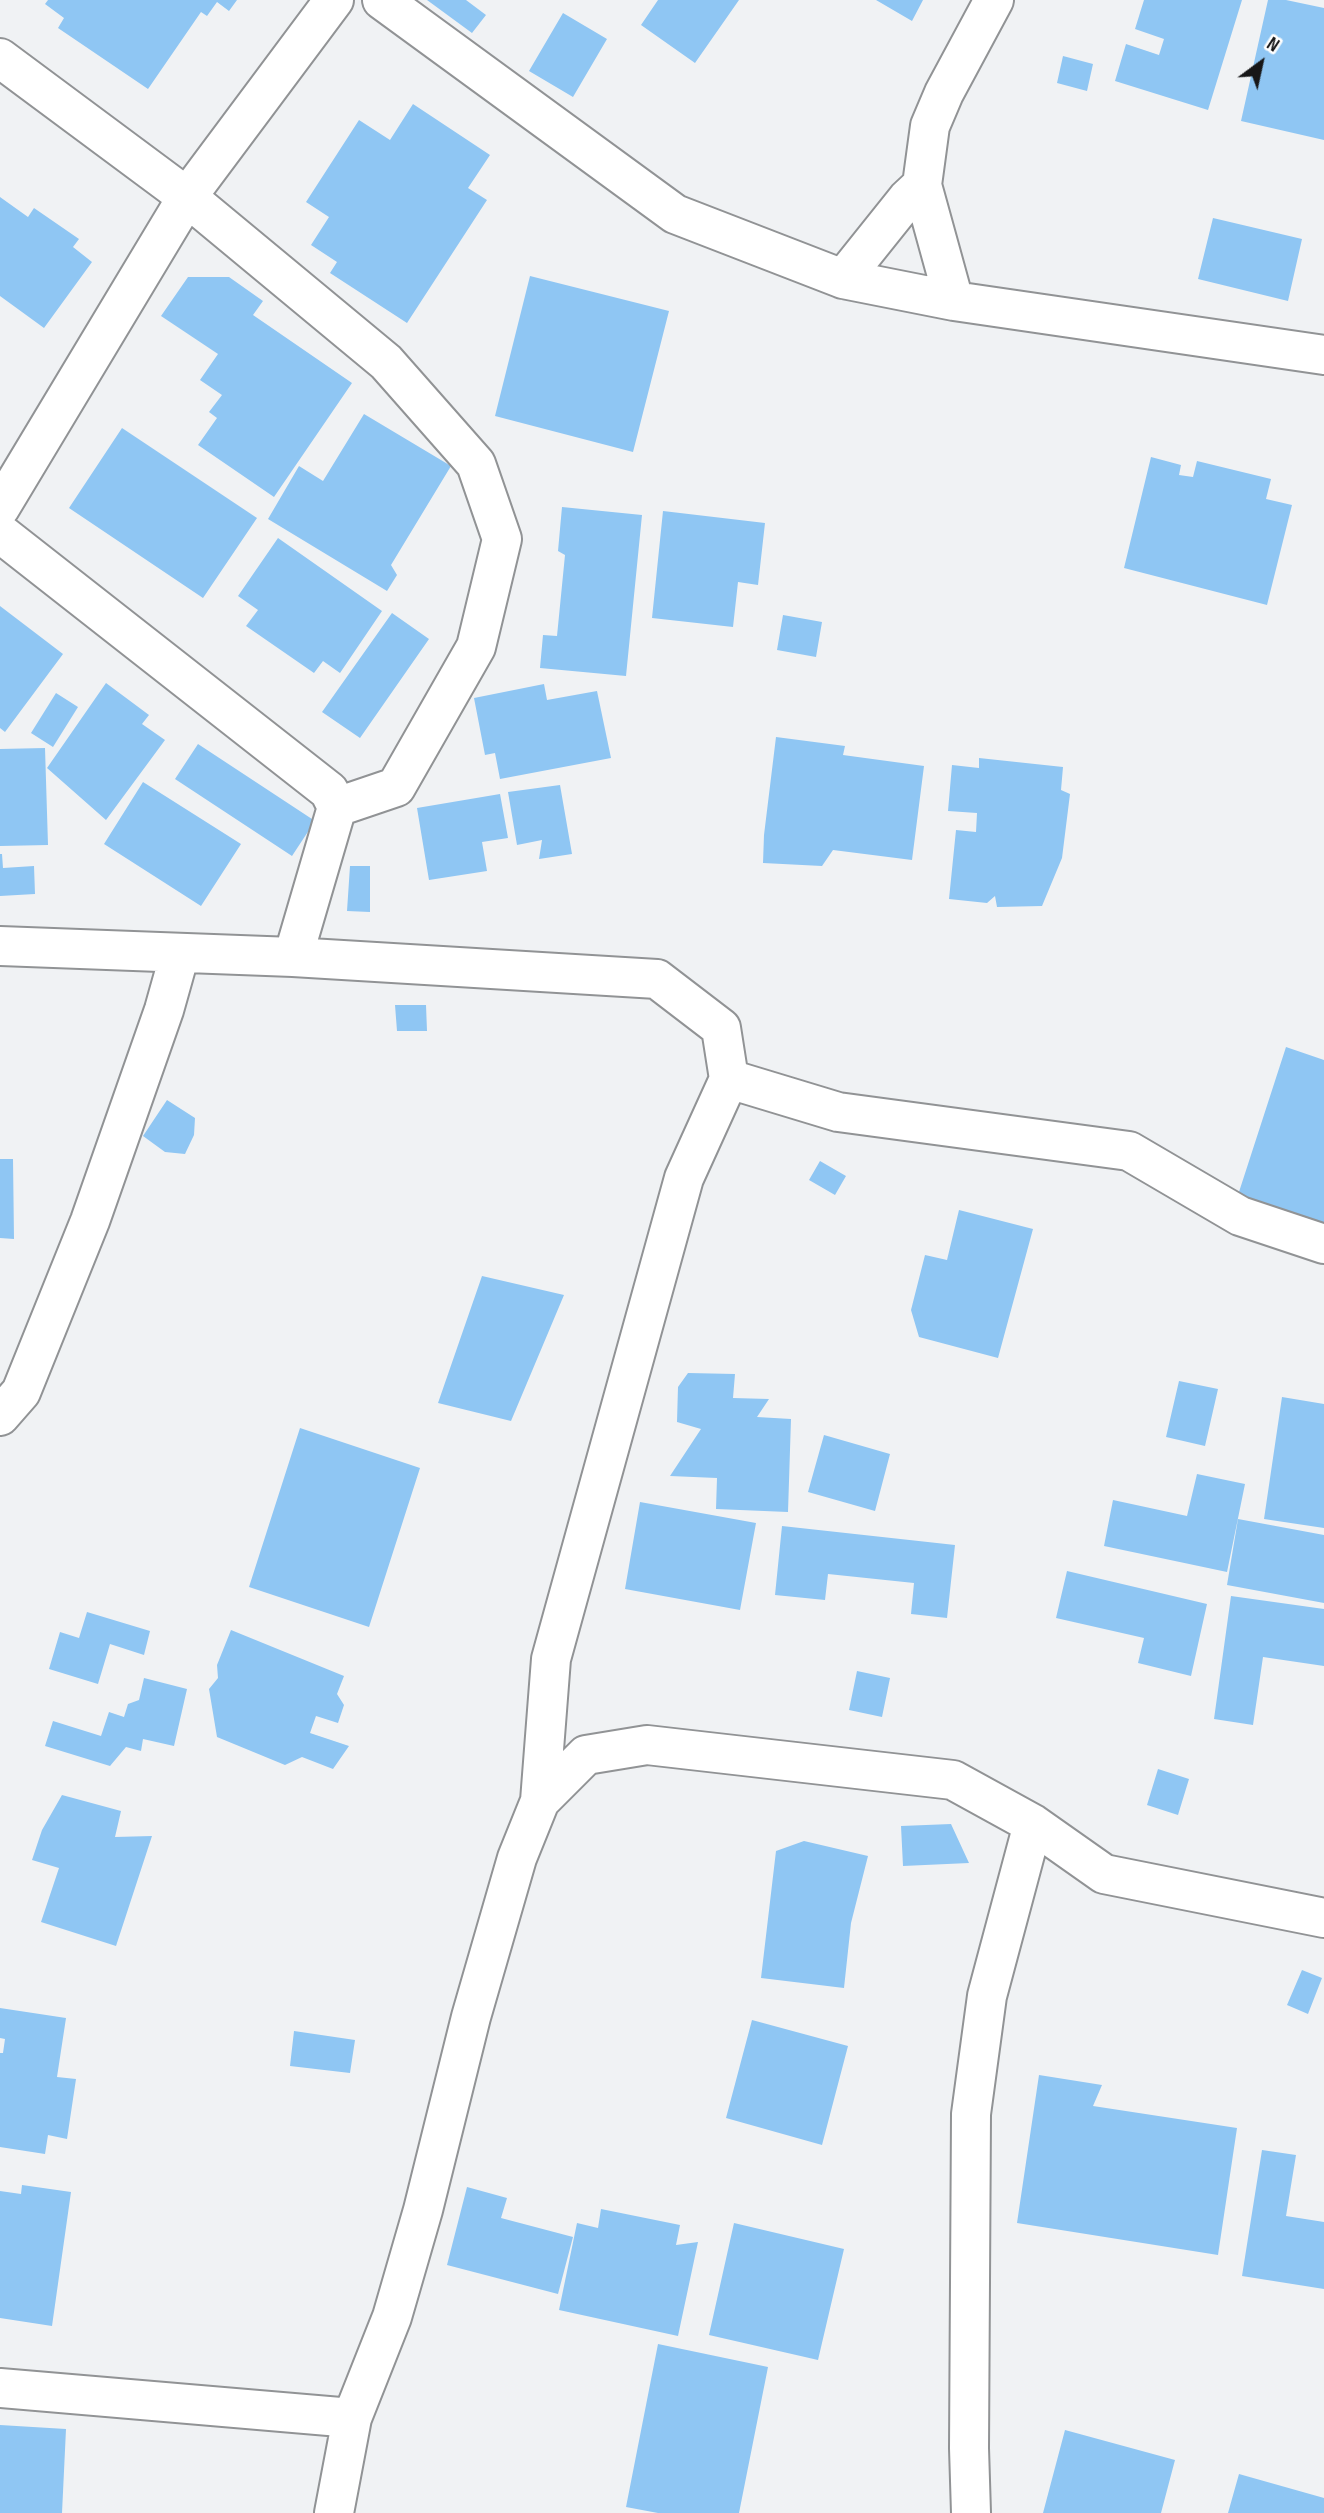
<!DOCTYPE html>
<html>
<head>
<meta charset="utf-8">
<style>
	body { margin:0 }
	#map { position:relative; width:1324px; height:2513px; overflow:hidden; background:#f0f2f4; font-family:"Sofia Sans Condensed",sans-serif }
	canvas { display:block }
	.north { position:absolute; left:1226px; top:28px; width:70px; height:70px; -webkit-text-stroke:5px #fff; paint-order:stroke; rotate:33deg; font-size:19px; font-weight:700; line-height:28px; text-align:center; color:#171718 }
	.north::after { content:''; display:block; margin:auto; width:24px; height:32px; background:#171718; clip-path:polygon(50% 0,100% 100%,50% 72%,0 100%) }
</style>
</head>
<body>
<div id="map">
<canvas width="1324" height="2513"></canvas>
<div class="north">N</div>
</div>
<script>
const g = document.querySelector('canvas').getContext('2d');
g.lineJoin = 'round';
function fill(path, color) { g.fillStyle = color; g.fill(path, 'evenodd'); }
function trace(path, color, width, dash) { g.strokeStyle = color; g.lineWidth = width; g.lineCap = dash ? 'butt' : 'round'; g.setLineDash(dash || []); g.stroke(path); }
fill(new Path2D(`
	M48 0H237L229 11 217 2 207 16 201 12 148 89 58 28 64 18 45 4Z
	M427 0H466L486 15 472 33Z
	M658 0H739L695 63 641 25Z
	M876 0H923L912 21Z
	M1144 0H1242L1208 110 1115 81 1126 44 1159 55 1164 39 1135 29Z
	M1268 0H1286L1324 8V140L1241 121Z
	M563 13 607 39 573 97 529 71Z
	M1063 56 1093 64 1087 91 1057 83Z
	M413 104 490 155 468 188 487 200 407 323 330 273 337 262 311 245 329 217 306 202 359 120 390 140Z
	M0 197 28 217 34 208 79 239 73 247 92 262 44 328 0 296Z
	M1213 218 1302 239 1288 301 1198 279Z
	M530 276 669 311 633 452 495 416Z
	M188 277H229L263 301 253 315 352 383 274 497 198 445 217 418 209 412 222 395 200 380 218 354 161 316Z
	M364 414 451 466 391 565 397 575 387 591 268 519 299 466 323 481Z
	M122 428 257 518 203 598 69 508Z
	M1151 457 1181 465 1179 475 1193 477 1197 461 1271 479 1266 499 1292 505 1267 605 1124 568Z
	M562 507 642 515 626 676 540 668 543 635 557 636 565 555 558 551Z
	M663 511 765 523 758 585 738 582 733 627 652 618Z
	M278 538 382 611 340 673 323 661 314 673 246 626 258 610 238 596Z
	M0 606 63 654 5 732 0 728Z
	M392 613 429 639 360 738 322 712Z
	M783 615 822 622 816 657 777 650Z
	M106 683 149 715 142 724 165 740 106 820 47 768Z
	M544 684 547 700 597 691 611 758 500 779 495 753 485 755 474 698Z
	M56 693 78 707 53 747 31 733Z
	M776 737 845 746 843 755 924 766 912 860 833 850 822 866 763 863 764 835Z
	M198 744 315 821 292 856 175 779Z
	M45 748 48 845 0 846V749Z
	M979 758 1063 767 1061 790 1070 794 1062 858 1042 906 997 907 995 896 987 903 949 899 956 830 976 832 977 813 948 811 952 765 979 768Z
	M143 782 241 844 201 906 104 844Z
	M560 785 572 854 539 859 542 840 517 845 508 792Z
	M500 794 508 838 482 842 487 871 429 880 417 808Z
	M0 854H2L3 868 34 866 35 894 0 896Z
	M350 866H370V912L347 911Z
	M395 1005H426L427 1031H397Z
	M1286 1047 1324 1060V1223L1238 1195Z
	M167 1100 195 1118 194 1135 185 1154 165 1152 143 1136Z
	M0 1159H13L14 1239 0 1238Z
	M820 1161 846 1176 835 1195 809 1180Z
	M959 1210 1033 1229 998 1358 919 1337 911 1310 925 1255 947 1260Z
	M482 1276 564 1295 511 1421 438 1403Z
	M688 1373 735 1374 733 1398 769 1399 757 1417 791 1419 788 1512 716 1509 717 1478 670 1476 701 1429 677 1422 678 1387Z
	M1179 1381 1218 1389 1205 1446 1166 1437Z
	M1282 1397 1324 1404V1528L1264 1519Z
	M300 1428 420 1468 369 1627 249 1587Z
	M824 1435 890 1454 875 1511 808 1492Z
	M1197 1474 1245 1484 1227 1572 1104 1546 1113 1500 1187 1516Z
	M640 1502 756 1523 740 1610 625 1589Z
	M1238 1519 1324 1535V1603L1227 1585Z
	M782 1526 955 1545 947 1618 911 1614 914 1583 828 1574 825 1600 775 1595Z
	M1067 1571 1207 1604 1191 1676 1138 1663 1144 1638 1056 1618Z
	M1231 1596 1324 1609V1666L1263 1657 1253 1725 1214 1719Z
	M87 1612 150 1631 144 1655 110 1644 98 1684 49 1669 60 1632 79 1638Z
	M231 1630 344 1676 337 1694 344 1705 338 1723 316 1716 310 1733 349 1746 333 1769 302 1757 285 1765 217 1737 209 1689 218 1678 217 1665Z
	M857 1671 890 1678 882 1717 849 1710Z
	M144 1678 187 1689 174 1746 143 1739 141 1751 126 1747 110 1766 45 1746 53 1721 101 1736 109 1712 124 1717 128 1704 139 1700Z
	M1158 1769 1189 1779 1178 1815 1147 1805Z
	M62 1795 121 1811 115 1837 152 1836 116 1946 41 1922 59 1868 32 1860 42 1830Z
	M951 1824 969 1863 903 1866 901 1826Z
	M804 1841 868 1856 851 1923 844 1988 761 1978 776 1851Z
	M1302 1970 1322 1978 1308 2014 1287 2005Z
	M0 2008 66 2018 57 2077 76 2079 67 2139 48 2135 45 2154 0 2147V2053H3L5 2039 0 2038Z
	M752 2020 848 2046 822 2145 726 2118Z
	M294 2031 355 2040 350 2073 290 2066Z
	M1039 2075 1102 2085 1093 2106 1237 2128 1218 2255 1017 2223Z
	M1262 2150 1296 2155 1286 2216 1324 2222V2289L1242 2276Z
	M22 2185 71 2192 52 2326 0 2318V2191L21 2194Z
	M467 2187 507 2198 501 2218 573 2237 558 2294 447 2265Z
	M601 2209 680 2225 676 2245 698 2242 678 2336 559 2310 577 2223 598 2228Z
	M734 2223 844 2249 818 2360 709 2335Z
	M658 2344 768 2367 739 2513H658L626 2507Z
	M0 2425 66 2429 62 2513H0Z
	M1065 2430 1175 2460 1161 2513H1043Z
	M1239 2474 1324 2498V2513H1228Z`), '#8fc6f3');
const street = new Path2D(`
	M382 0 675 214 843 279 954 301 1324 355
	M0 58 187 197 386 362 476 464 502 539 476 647 396 787 337 807
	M843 279 907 199 922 185
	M954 301 922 185 930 126 944 93 994 0
	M0 508 187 197 334 0
	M0 533 329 791 337 807 293 957
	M0 946 293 957 657 979 721 1028 729 1079 684 1178 551 1659 540 1801
	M729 1079 838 1112 1129 1151 1240 1216 1324 1244
	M0 1416 21 1392 90 1221 164 1010 180 953
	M0 2388 352 2418
	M334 2513 352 2418 392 2317 423 2210 471 2017 517 1858 540 1801 586 1755 647 1745 953 1780 1033 1824 1104 1874 1324 1918
	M971 2513 969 2448 971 2114 987 1996 1033 1824`);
trace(street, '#919395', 42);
trace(street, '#fff', 38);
</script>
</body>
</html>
